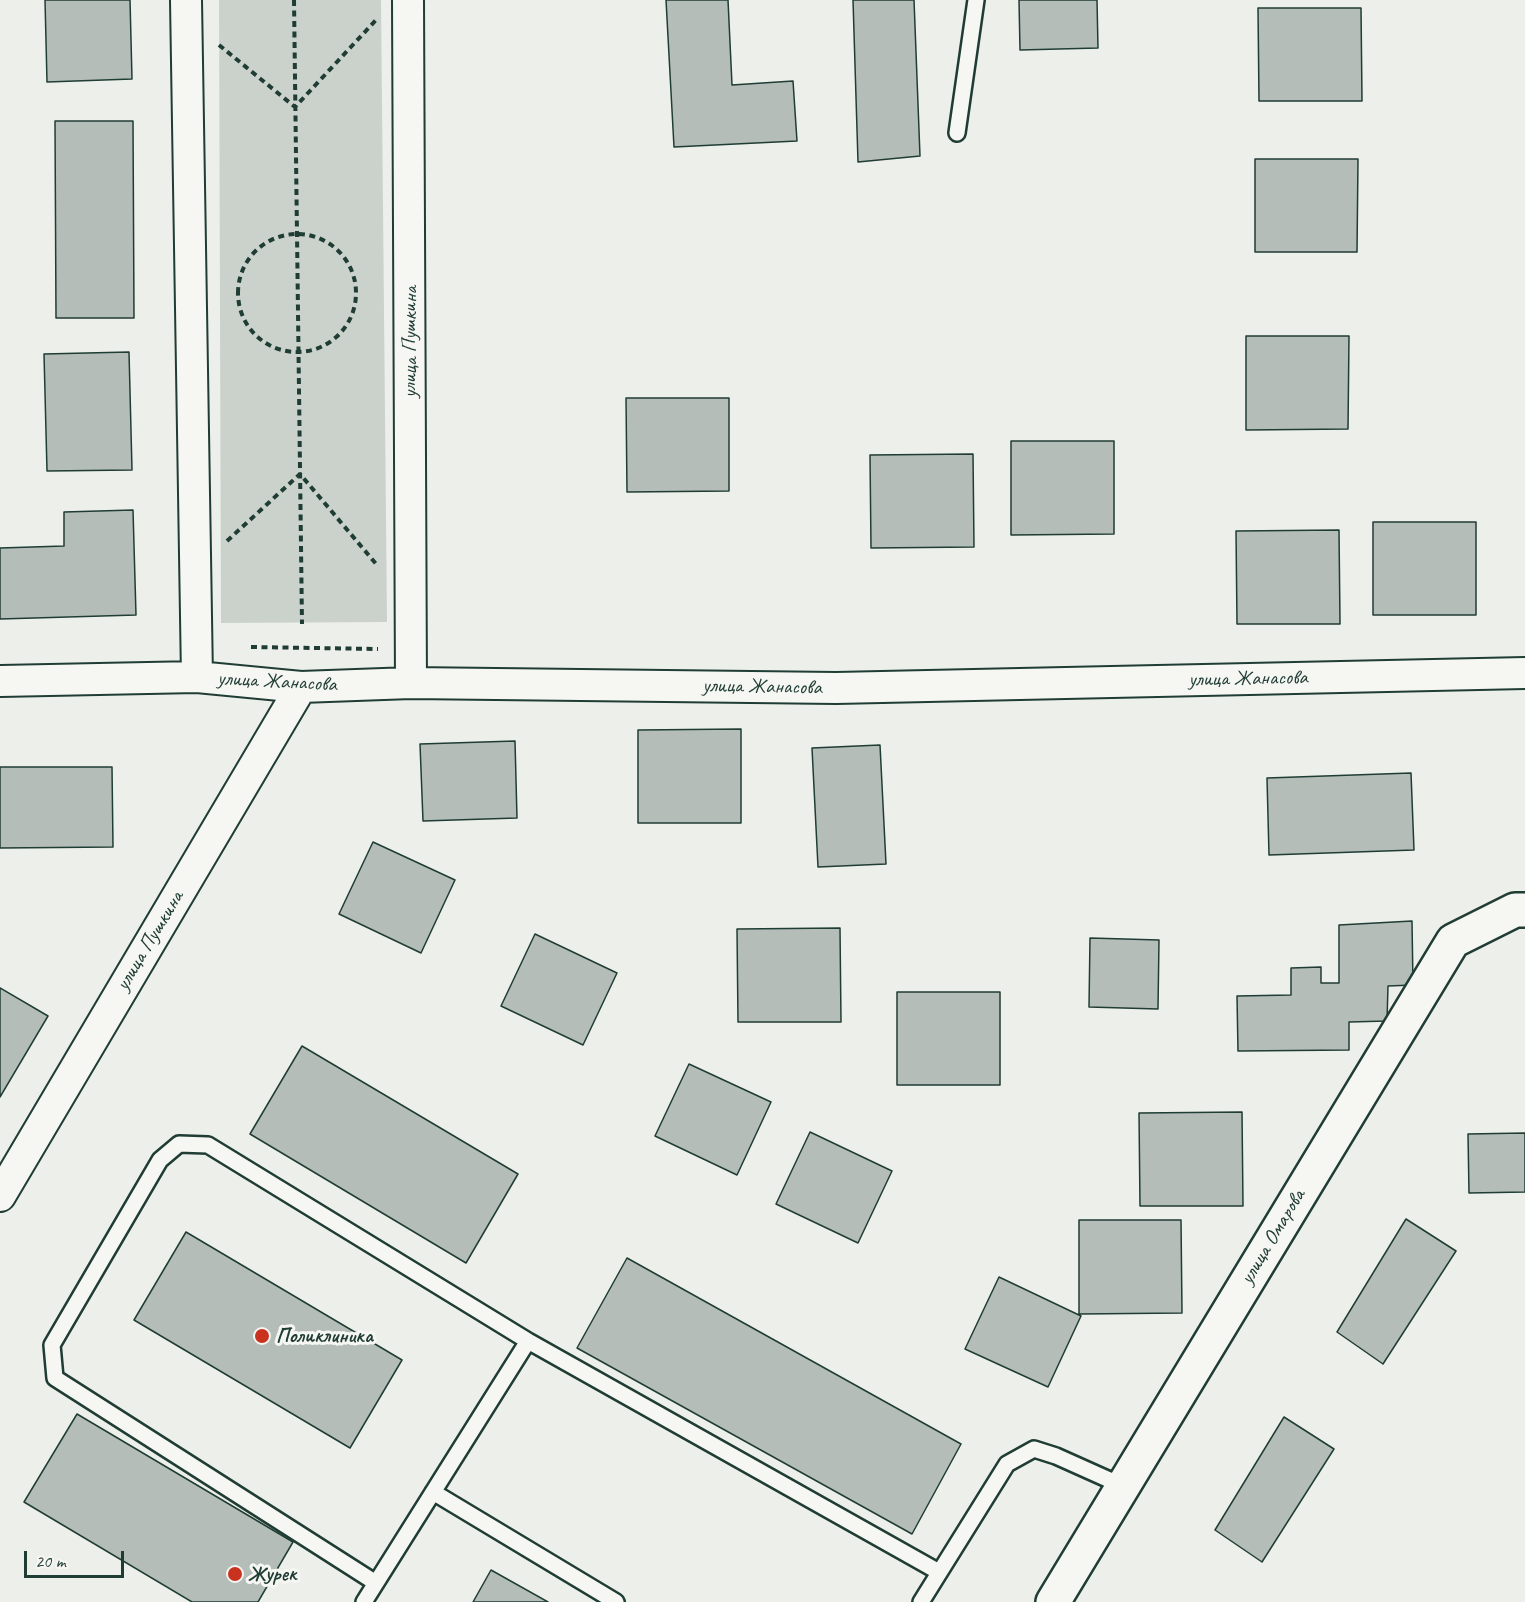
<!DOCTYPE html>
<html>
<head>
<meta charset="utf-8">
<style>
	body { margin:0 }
	#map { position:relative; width:1525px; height:1602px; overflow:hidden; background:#edefea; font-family:Caveat,sans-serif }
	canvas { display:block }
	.scale { position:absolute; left:24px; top:1551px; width:100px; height:27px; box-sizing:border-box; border:3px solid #1f3d34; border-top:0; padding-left:8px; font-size:18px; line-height:21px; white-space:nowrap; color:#1f3d34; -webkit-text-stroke:4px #f6f6f2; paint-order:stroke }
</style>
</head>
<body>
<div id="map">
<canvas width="1525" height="1602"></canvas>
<div class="scale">20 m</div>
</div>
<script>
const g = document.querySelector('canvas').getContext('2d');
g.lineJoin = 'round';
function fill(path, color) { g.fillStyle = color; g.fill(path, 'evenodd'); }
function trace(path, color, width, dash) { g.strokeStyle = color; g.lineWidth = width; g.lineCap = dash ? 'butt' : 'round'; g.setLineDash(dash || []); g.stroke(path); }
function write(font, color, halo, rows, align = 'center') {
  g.font = font + ' Caveat,sans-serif'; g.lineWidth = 6; g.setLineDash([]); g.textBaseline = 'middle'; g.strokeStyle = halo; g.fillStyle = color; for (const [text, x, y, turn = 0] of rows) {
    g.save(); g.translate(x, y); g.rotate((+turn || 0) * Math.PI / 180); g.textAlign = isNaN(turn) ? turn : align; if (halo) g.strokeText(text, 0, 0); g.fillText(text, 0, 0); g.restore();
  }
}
fill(new Path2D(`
	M219 0H381L387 622 221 623Z`), '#cbd2cc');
const building = new Path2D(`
	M45 0H130L132 79 47 82Z
	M666 0H728L732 85 793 81 797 141 674 147Z
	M853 0H914L920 156 858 162Z
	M1019 0H1097L1098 48 1020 50Z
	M1258 8H1361L1362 101H1259Z
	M55 121H133L134 318H56Z
	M1255 159H1358L1357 252H1255Z
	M1246 336H1349L1348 429 1246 430Z
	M129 352 132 470 47 471 44 354Z
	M626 398H729V491L627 492Z
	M1011 441H1114V534L1011 535Z
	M973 454 974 547 871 548 870 455Z
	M133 510 136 615 0 619V548L64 546V512Z
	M1373 522H1476V615H1373Z
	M1339 530 1340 624H1237L1236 531Z
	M741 729V823H638V730Z
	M515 741 517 818 423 821 420 744Z
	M880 745 886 864 818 867 812 748Z
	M0 767H112L113 847 0 848Z
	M1411 773 1414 850 1269 855 1267 778Z
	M373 842 455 880 421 953 339 914Z
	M1412 921 1413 985 1388 986 1387 1021 1349 1022V1050L1238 1051 1237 996 1291 995V968L1321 967V983H1339V925Z
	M840 928 841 1022H738L737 929Z
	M535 934 617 973 583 1045 501 1006Z
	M1090 938 1159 940 1158 1009 1089 1007Z
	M0 988 48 1016 0 1097Z
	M897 992H1000V1085H897Z
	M302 1046 518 1174 466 1263 250 1134Z
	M689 1064 771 1102 737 1175 655 1136Z
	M1242 1112 1243 1206H1140L1139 1113Z
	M810 1132 892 1171 858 1243 776 1204Z
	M1525 1133V1192L1469 1193 1468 1134Z
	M1406 1219 1456 1251 1383 1364 1337 1332Z
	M1079 1220H1181L1182 1313 1079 1314Z
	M186 1232 402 1360 350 1448 134 1320Z
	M627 1258 961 1444 912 1534 577 1348Z
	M999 1277 1081 1316 1048 1387 965 1349Z
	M77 1414 293 1542 258 1602H192L24 1502Z
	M1284 1417 1334 1449 1262 1562 1215 1530Z
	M491 1570 548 1602H473Z`);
fill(building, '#b4bdb8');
trace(building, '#1f3d34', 1.5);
const service = new Path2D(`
	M957 133 976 0
	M433 1492 616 1602
	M376 1583 55 1378 52 1345 160 1160 179 1144 208 1145 528 1341
	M364 1602 528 1341 939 1572
	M921 1602 1007 1464 1034 1449 1056 1456 1123 1486`);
const minor = new Path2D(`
	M186 0 197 677
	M408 0 411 683
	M0 681 197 677 301 687 411 683 836 688 1525 673
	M0 1196 301 687`);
const tertiary = new Path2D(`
	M1053 1602 1453 941 1515 910H1525`);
trace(service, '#1f3d34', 20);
trace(minor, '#1f3d34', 34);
trace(tertiary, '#1f3d34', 38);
trace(new Path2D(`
	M294 0 302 624
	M219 45 295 107 376 20
	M238 293a59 59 0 1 1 118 0a59 59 0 1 1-118 0Z
	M227 541 300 474 377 565
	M251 647 378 649`), '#1f3d34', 4, [6, 4.5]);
trace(service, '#f6f6f2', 15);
trace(minor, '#f6f6f2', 30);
trace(tertiary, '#f6f6f2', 33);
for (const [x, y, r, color] of [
	[262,1336,8,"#c8321e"],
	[235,1574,8,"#c8321e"]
]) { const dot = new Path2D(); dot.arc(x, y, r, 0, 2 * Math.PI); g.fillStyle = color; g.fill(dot); trace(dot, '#f6f6f2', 2); }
write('21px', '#1f3d34', '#f6f6f2', [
	["улица Пушкина",410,342,-90],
	["улица Жанасова",1248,679,-1],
	["улица Жанасова",277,682,3],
	["улица Жанасова",762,687,1],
	["улица Пушкина",150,941,-59],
	["улица Омарова",1273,1237,-59]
]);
write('bold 21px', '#1f3d34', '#f6f6f2', [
	["Поликлиника",276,1336],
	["Журек",248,1574]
], 'left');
</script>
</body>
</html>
